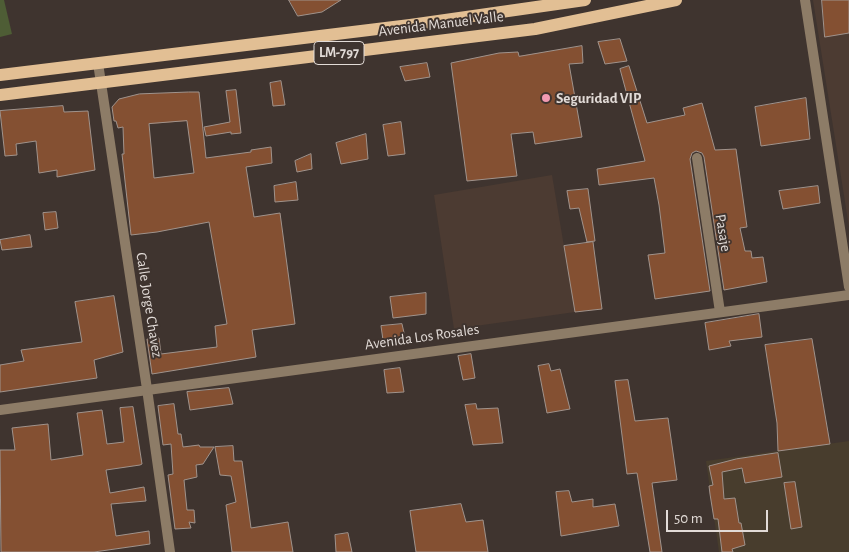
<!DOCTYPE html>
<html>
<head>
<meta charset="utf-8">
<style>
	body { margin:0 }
	#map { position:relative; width:849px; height:552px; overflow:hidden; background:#3f342f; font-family:"Alegreya Sans",sans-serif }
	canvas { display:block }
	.scale { position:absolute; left:666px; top:510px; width:102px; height:22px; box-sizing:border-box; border:2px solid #e2dbd7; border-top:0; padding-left:6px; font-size:15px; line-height:18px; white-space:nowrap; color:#e2dbd7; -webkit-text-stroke:4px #3f342f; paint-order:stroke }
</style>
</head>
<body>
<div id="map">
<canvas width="849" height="552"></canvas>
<div class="scale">50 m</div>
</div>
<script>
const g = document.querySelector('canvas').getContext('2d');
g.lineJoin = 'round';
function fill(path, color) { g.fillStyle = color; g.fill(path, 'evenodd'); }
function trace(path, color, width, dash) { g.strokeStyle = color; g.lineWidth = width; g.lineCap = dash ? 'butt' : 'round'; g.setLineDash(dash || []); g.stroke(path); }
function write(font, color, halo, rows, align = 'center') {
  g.font = font + ' "Alegreya Sans",sans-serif'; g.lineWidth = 4; g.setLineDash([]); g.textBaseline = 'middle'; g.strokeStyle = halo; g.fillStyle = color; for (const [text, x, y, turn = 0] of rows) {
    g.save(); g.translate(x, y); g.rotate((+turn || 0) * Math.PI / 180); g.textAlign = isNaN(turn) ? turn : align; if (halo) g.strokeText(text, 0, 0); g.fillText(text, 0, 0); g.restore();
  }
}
fill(new Path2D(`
	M813 0H849V227Z
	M552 175 575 312 454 329 434 195Z`), '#4c3b32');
fill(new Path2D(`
	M849 441V552H719L706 461Z`), '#483d2d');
fill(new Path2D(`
	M0 0H4L12 34 0 37Z`), '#4e5d35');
const building = new Path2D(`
	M289 0H341L322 12 298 16Z
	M822 0H849V33L825 37Z
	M620 39 627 61 605 64 598 42Z
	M582 46 583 63 569 64 582 137 535 144 533 132 511 134 517 176 467 181 451 63 499 53 518 52 519 56Z
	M427 63 430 77 405 81 400 67Z
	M629 66 647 123 685 115 683 108 702 103 715 150 736 149 747 227 740 228 745 251H751L752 258 763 257 767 282 724 290 704 157 702 153 696 151 692 153 690 159 710 291 655 299 648 255 665 253 659 205 654 178 599 185 597 169 645 161 620 69Z
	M281 81 285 105 273 106 270 83Z
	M236 90 241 133 231 134V132L206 136 204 127 230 122 226 91Z
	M189 92H199L206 158 251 152V150L271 147 272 163 246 167 254 217 280 213 295 324 252 330 256 357 152 374 147 339 159 338 161 354 217 347 215 326 227 324 209 222 157 232 131 235 122 154H124L123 127 118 128 116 121H114L112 107 119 99 139 94ZM187 121 194 173 154 178 149 124Z
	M806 98 810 139 761 146 755 107Z
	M63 106 64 112 88 111 95 170 57 177V170L39 173 36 141 16 144 17 155 5 156 0 111Z
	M401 122 405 154 388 156 383 125Z
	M366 134 368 159 341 164 336 143Z
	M311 154 312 169 297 172 295 161Z
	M296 182 298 200 275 202 274 186Z
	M818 186 820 203 783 209 779 191Z
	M588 189 595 241 587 242 579 208 570 209 567 191Z
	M56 212 58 228 45 230 43 213Z
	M30 235 32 247 2 250 0 240Z
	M593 242 602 309 575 312 564 246Z
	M426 293V314L393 318 390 297Z
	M114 296 123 352 94 360 97 378 0 392V365L24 361 21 350 82 342 75 302Z
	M759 314 762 337 729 341 731 346 709 350 705 323Z
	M402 324 405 337 383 340 381 326Z
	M812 339 830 444 778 451 777 423 765 345Z
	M471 354 475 378 463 380 458 356Z
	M549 364 551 371 560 369 570 409 547 413 538 366Z
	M400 368 404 392 387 393 384 370Z
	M628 380 635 421 668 418 677 480 652 483 662 552H650L637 473 627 474 615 381Z
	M229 388 233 404 190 410 187 392Z
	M174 404 178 434H181L183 447 199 445 200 447H214L203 464 196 465 197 477 184 480 187 510H194L195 523 189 522 191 528 175 529 168 475 173 474 171 444 163 445 158 406Z
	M476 404 477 409 498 408 503 443 473 445 465 405Z
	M133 407 142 464 140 465 106 470 110 493 144 487 146 501 111 504 116 536 149 531 150 544 94 552H1L0 450H15L12 428 48 424 51 460 83 455 77 413 102 410 107 444 124 442 120 408Z
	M233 446 234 461H242L251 528 288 522 293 552H232L226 505 236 502 231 476 220 475 215 447Z
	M778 453 782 477 745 483 742 468 722 472 724 499 735 498 739 523H741L745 545 732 549 733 552H722L718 519H714L710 494 709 486 713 485 709 466 736 459Z
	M795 482 802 527 791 529 784 483Z
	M569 491 572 502 593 499V507L615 504 619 526 561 536 556 492Z
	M461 504 466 522 483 520 488 552H416L410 511Z
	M348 533 352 552H336L335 535Z`);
fill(building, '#845032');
trace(building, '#a0938c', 1);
trace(new Path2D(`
	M805 0 849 287
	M98 63 147 389 170 552
	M697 158 720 312
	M0 410 849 295`), '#8d7c67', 10);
trace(new Path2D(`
	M0 75 410 25 585 0
	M0 95 535 29 676 0`), '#e2bf94', 12);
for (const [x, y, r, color] of [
	[546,98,5,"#f19ab1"]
]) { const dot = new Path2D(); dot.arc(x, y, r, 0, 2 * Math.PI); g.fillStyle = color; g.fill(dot); trace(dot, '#3f342f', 2); }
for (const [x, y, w] of [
	[339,53,50]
]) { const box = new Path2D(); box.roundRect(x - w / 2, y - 11.5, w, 23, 4); g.fillStyle = '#3f342f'; g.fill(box); trace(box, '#e2dbd7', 1); }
write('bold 14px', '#e2dbd7', null, [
	["LM-797",339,53]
]);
write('15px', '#e2dbd7', '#3f342f', [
	["Avenida Manuel Valle",441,24,-7],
	["Pasaje",723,233,81],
	["Calle Jorge Chavez",149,305,81],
	["Avenida Los Rosales",422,337,-8]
]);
write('bold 15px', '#e2dbd7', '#3f342f', [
	["Seguridad VIP",556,98]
], 'left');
</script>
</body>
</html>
